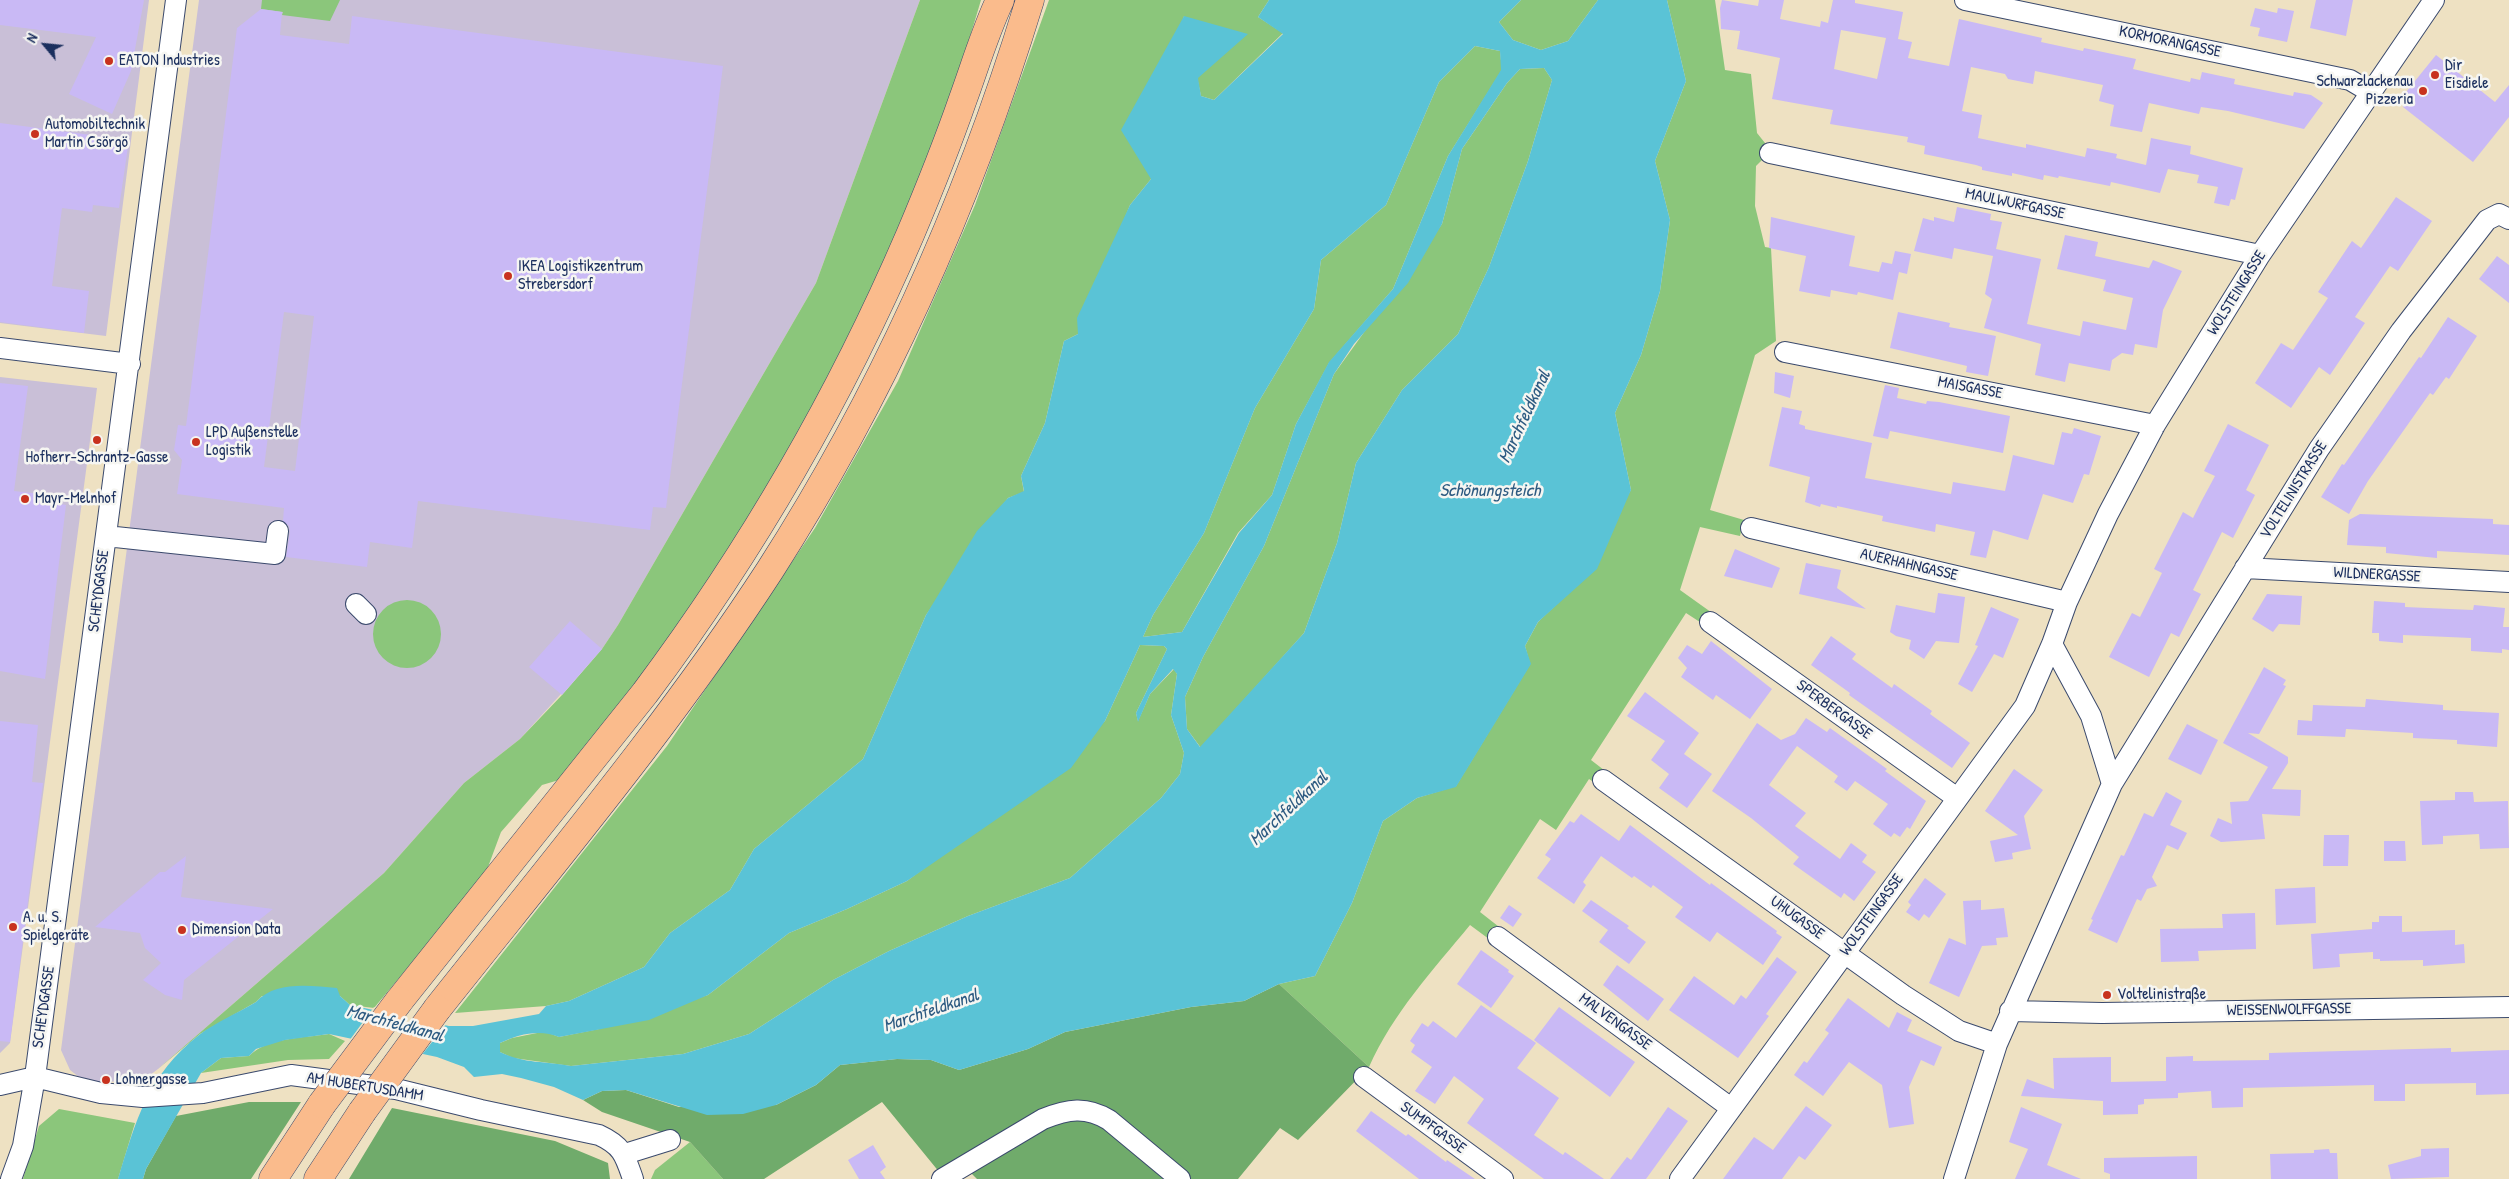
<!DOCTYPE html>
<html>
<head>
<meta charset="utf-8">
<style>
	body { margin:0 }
	#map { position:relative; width:2509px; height:1179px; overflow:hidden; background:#eee1c2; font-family:"Patrick Hand",sans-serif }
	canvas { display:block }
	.north { position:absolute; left:20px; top:20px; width:50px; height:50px; -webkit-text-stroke:4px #f6f6f2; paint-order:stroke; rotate:298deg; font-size:14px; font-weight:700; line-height:20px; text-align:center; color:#1b2f5e }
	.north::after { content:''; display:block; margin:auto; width:18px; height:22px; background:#1b2f5e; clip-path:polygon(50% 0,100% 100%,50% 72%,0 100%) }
</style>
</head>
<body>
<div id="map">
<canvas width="2509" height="1179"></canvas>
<div class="north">N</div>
</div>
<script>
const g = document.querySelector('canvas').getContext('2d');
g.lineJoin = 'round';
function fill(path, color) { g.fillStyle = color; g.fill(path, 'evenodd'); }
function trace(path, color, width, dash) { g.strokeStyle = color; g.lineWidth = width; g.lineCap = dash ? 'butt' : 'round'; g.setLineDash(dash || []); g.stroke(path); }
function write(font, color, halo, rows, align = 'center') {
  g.font = font + ' "Patrick Hand",sans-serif'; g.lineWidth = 5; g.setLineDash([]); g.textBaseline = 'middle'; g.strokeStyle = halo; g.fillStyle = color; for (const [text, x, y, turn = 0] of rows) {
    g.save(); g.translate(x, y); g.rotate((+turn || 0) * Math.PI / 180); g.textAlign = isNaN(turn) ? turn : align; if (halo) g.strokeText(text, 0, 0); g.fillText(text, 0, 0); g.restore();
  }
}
fill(new Path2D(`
	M0 0H149L106 336 0 323Z
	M199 0H920L816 283 618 625 602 649 520 739 464 783 384 873 158 1069 142 1081 93 1082 79 1077 70 1070 61 1050Z
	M0 377 97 388 10 1043 0 1053Z`), '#c9bfd7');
fill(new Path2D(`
	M262 0H340L330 21 282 15 283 12 261 9Z
	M920 0H981C915 228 801 453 663 646 631 692 593 735 559 780L542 785 501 832 485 875 374 1008 350 1005 340 996H262L256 1002 200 1034 158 1069 384 873 464 783 520 739 562 695 602 649 618 625 816 283Z
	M1049 0H1269L1258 17 1283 33 1214 100 1201 96 1184 16 1151 179 1130 205 1078 334 1064 341 1045 423 1021 476 1024 492 1008 498 926 615 863 759 754 849 730 890 670 933 644 967 569 1001 546 1006 455 1013 667 746 815 528 898 381 975 205Z
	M1521 0H1598L1568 41 1541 50 1513 40 1499 22Z
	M1667 0H1715L1725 70 1751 74 1757 133 1765 143 1764 158 1756 166 1755 206 1765 247 1771 248 1776 341 1755 355 1710 510 1744 520 1740 536 1700 527 1680 590 1715 615 1706 626 1686 613 1591 760 1613 777 1604 789 1589 779 1556 830 1540 819 1480 912 1503 930 1493 942 1470 925C1433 970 1393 1013 1369 1067L1279 984 1315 976 1352 903 1383 821 1417 798 1456 786 1530 664 1525 646 1538 622 1563 598 1631 490 1615 413 1641 355 1660 291 1670 220 1655 161 1686 81Z
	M1475 46 1500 51 1502 70 1448 156 1393 289 1329 363 1296 424 1272 495 1238 533 1182 632 1143 637 1153 615 1204 533 1255 408 1314 309 1321 260 1386 205 1439 82Z
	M1544 68 1552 80 1528 161 1489 267 1458 334 1402 390 1356 463 1337 543 1304 633 1201 748 1187 729 1185 697 1203 657 1264 546 1334 374 1442 224 1462 149 1507 83 1520 69Z
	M373 634a34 34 0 1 1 68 0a34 34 0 1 1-68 0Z
	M1140 645 1164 646 1167 649 1136 713 1138 721 1150 694 1174 669 1177 674 1171 715 1184 753 1180 774 1161 798 1070 878 968 916 889 951 833 980 749 1034 683 1054 571 1066 513 1058 500 1052V1043L512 1038 537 1033 546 1032 559 1037 599 1029 708 995 789 933 847 909 907 881 944 853 1105 721Z
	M329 1034 345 1041 329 1059 288 1060 201 1073 221 1058 249 1056C268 1037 304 1038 329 1034Z
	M59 1109 135 1123 118 1179H23L39 1126Z
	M690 1142 723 1179H651L655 1170Z`), '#8bc67b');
fill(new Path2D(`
	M1279 984 1369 1067 1298 1140 1280 1128 1238 1179H977L969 1171 940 1173 882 1102 764 1179H723L690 1142 602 1112 583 1100 602 1091 626 1090 679 1107 776 1105 816 1085 840 1065 897 1059 931 1060 959 1070 1028 1049 1065 1032 1191 1007 1244 1001Z
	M249 1102H301L251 1179H143L146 1169 176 1116Z
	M392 1108 555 1141 608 1163 610 1179H349Z`), '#70ab6b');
fill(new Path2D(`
	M1269 0H1521L1499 22 1513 40 1541 50 1568 41 1598 0H1667L1686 81 1655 161 1670 220 1660 291 1641 355 1615 413 1631 490 1597 569 1538 622 1525 646 1531 664 1456 787 1417 798 1383 821 1352 903 1315 976 1279 984 1244 1001 1191 1007 1065 1032 1028 1049 959 1070 931 1060 897 1059 840 1065 816 1085 776 1105 743 1114 707 1115 626 1090 602 1091 583 1100 554 1087 521 1078 502 1074 474 1077 464 1067 437 1057 329 1034 285 1040 256 1049 249 1056 221 1058 201 1073 146 1169 143 1179H118C136 1120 148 1075 199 1035 216 1022 238 1013 256 1002 276 980 311 986 337 988L340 996 350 1005 449 1026H473L539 1014 546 1006 569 1001 644 967 670 933 730 890 754 849 863 759 926 615 977 531 1008 498 1024 491 1021 476 1045 423 1064 341 1078 334 1077 318 1130 205 1151 179 1121 130 1184 16 1248 34 1198 78 1201 96 1214 100 1283 34 1258 17ZM1475 46 1500 51 1501 70 1448 156 1393 289 1329 362 1296 424 1272 495 1239 533 1182 632 1143 637 1153 615 1204 533 1255 408 1314 309 1321 260 1386 205 1439 82ZM1544 68 1552 80 1528 161 1489 267 1458 334 1402 390 1356 463 1337 543 1304 633 1200 747 1187 729 1185 697 1203 657 1264 546 1334 374 1354 344 1408 283 1442 224 1462 149 1507 83 1520 69ZM1140 645 1164 646 1167 649 1136 713 1138 722 1150 694 1173 669 1177 674 1171 715 1184 753 1180 774 1161 798 1070 878 968 916 889 951 833 980 749 1034 683 1054 571 1066C547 1061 524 1064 500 1052V1043C519 1034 540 1029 559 1037L649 1020 708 995 789 933 847 909 907 881 1071 768 1105 721Z`), '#5ac3d6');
fill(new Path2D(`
	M374 1007 447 1023 421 1056 349 1041Z`), '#eee1c2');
fill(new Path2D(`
	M0 0H144L131 71 112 114 69 94 96 37 0 25Z
	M1722 0 1758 6 1759 0H1784L1780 19 1820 27 1821 21 1828 23 1833 0H1855V3L1903 12 1898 39 1912 42 1908 58 1949 66 1959 19 2042 38 2041 42 2083 51 2084 48 2136 59 2133 69 2190 82 2191 78 2200 80 2202 72 2235 79 2234 84 2293 96 2294 92 2311 95 2323 103 2304 129 2228 111 2201 107 2199 114 2149 103 2142 132 2110 126 2114 105 2099 101 2103 85 2035 71 2033 84 2008 79 2005 74 1971 67 1962 111 1982 115 1978 138 2026 148V144L2085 157 2087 148 2117 154 2116 158 2146 165 2151 138 2191 146 2190 154 2243 168 2235 200 2231 199 2229 206 2214 203 2218 187 2197 183 2199 175 2168 169 2160 193 2111 182 2110 186 2059 176 2058 178 2044 175 2043 180 2012 173V176L1982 170V167L1976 165 1924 154 1925 146 1907 142 1908 137 1830 124 1833 110 1772 99 1780 58 1737 49 1740 31 1721 29 1720 8ZM1841 30 1886 38 1877 79 1834 69Z
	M2316 0H2353L2346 36 2310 28Z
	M2255 8 2277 13 2278 8 2294 11 2287 42 2258 36 2260 28 2250 26Z
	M261 9 282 12 280 35 349 44 352 16 723 66 666 508 653 507 650 530 418 501 412 548 370 542 367 567 286 557 290 532 289 526 283 521 284 508 177 494 182 460 174 450 178 425 186 426 237 28ZM284 312 314 316 295 471 264 467Z
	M2436 55 2495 102 2509 85V117L2473 162 2403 107 2402 97Z
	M0 123 129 140 119 208 93 205 92 212 62 208 52 286 89 291 84 333 0 322Z
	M2396 197 2432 221 2398 271 2390 266 2355 317 2365 323 2330 375 2319 367 2291 408 2255 383 2281 343 2293 350 2328 298 2318 292 2352 241 2361 248Z
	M1957 207 1991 214 1990 220 2002 222 1996 249 2041 259 2027 324 2080 336 2083 321 2126 330 2133 298 2103 291 2106 280 2057 269 2065 235 2098 242 2095 256 2149 268 2153 260 2182 271 2163 310 2157 348 2135 344 2133 355 2122 353 2112 360 2110 371 2069 363 2065 382 2035 375 2041 344 1984 328 1992 299 1985 294 1993 256 1954 248 1952 259 1914 251 1923 218 1934 221V217L1954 222Z
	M1771 217 1855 236 1849 266 1879 272 1882 262 1892 264 1895 251 1911 254 1907 274 1899 272 1893 300 1858 292 1857 295 1831 290 1830 297 1799 291 1806 256 1769 248Z
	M2497 256 2509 265V303L2479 279Z
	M1898 312 1950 323 1949 327 1996 336 1988 376 1966 372 1967 366 1890 348Z
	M2448 317 2477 336 2449 379 2446 377 2433 395 2430 393 2368 481 2349 514 2321 497 2342 464 2344 465 2419 357 2421 358Z
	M1775 372 1794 376 1790 398 1774 393Z
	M0 383 28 386 14 491 50 495 49 502 66 505 45 679 0 671Z
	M1885 385 1899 388 1897 398 1926 404 1927 401 1939 402 2010 416 2003 453 1890 431 1888 439 1873 436Z
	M1782 407 1802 411 1799 424 1805 426V429L1872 443 1865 478 1951 494 1953 482 2005 491 2013 455 2054 465 2062 432 2072 434 2074 428 2101 436 2089 475 2084 474 2073 503 2043 494 2028 540 1993 530 1986 558 1970 555 1975 532 1936 524 1935 532 1882 521 1883 516 1837 506V508L1821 504 1820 507 1805 502 1810 477 1769 466Z
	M2228 424 2269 445 2246 490 2255 495 2233 538 2222 532 2193 590 2201 594 2179 637 2171 633 2149 677 2109 657 2132 613 2140 617 2162 573 2154 569 2183 512 2193 518 2202 500 2215 476 2204 471Z
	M2360 514 2493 519V524L2509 525V555L2437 551V558L2386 553V547L2347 545 2349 520Z
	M1735 549 1780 568 1772 588 1724 576Z
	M1806 563 1841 570 1837 588 1866 609 1799 594Z
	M1938 593 1965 597 1959 643 1936 641 1924 659 1909 649 1911 640 1896 636 1890 632 1896 605 1935 613Z
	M2267 594 2302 596 2300 625 2279 624 2273 632 2252 619Z
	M2374 601 2405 603V607L2473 610 2474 605 2505 608 2503 627H2509V650L2502 649V653L2471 651V638L2403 635V643L2379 641V633H2372Z
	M1991 607 2019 619 2003 658 1994 654 1972 692 1958 684 1978 646 1975 645Z
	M570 621 602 649 562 695 529 667Z
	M1831 636 1856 654 1852 659 1892 688 1894 684 1932 711 1930 714 1970 743 1952 768 1849 695 1850 693 1811 665Z
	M1711 641 1772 689 1750 719 1716 695 1713 700 1681 677 1687 668 1678 658 1687 645 1702 654Z
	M2264 667 2286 680 2283 685 2286 686 2259 734 2248 733 2288 757V763L2272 789 2301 790 2300 816 2262 814 2265 839 2221 842 2210 836 2218 818 2232 824 2230 802 2248 801 2268 767 2223 743Z
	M1645 692 1699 733 1684 754 1712 774 1687 808 1659 788 1669 774 1651 760 1665 741 1627 716Z
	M2366 699 2443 705V710L2499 713 2497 747 2457 744V740L2413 738V733L2346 729 2345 737 2297 735 2298 720 2312 721 2313 705 2365 707Z
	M1806 718 1827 732 1830 728 1887 769 1885 771 1926 801 1910 829 1907 827 1900 837 1894 833 1891 837 1873 824 1888 804 1855 781 1847 791 1834 782 1838 776 1797 746 1769 785 1806 813 1795 826 1840 859 1851 843 1867 855 1862 862 1876 872 1854 901 1844 893 1841 898 1793 864 1799 857 1751 818 1712 791 1757 723 1781 740 1795 734Z
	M0 721 38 725 32 782 43 783 10 1042 0 1041Z
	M2187 724 2218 740 2201 775 2168 759Z
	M2014 769 2043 790 2024 816 2031 849 2012 853 2013 859 1995 862 1990 841 2018 835 1985 811Z
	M2166 792 2182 801 2170 825 2187 833 2178 850 2167 845 2152 877 2157 886 2147 889 2141 901 2137 899 2117 943 2088 930 2093 920 2091 919 2121 855 2124 856 2144 813 2153 817Z
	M2455 792H2473L2474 802 2508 801 2509 848 2480 849 2479 834 2443 836V844L2422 845 2420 801 2455 800Z
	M1581 814 1619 841 1630 825 1710 885 1711 883 1777 931 1776 933 1782 937 1763 965 1717 932 1710 942 1675 917 1683 907 1653 885 1651 888 1634 876 1632 878 1601 856 1583 882 1586 885 1574 904 1537 878 1551 859 1545 855 1570 821 1574 823Z
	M2324 835H2349L2348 866H2323Z
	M2384 841H2405L2406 861H2384Z
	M186 856 181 897 273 909 184 980 182 1000 165 995 143 980 161 963 145 948 140 933 95 927 160 872H165Z
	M1925 878 1946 894 1929 918 1924 914 1919 921 1906 912 1911 905 1908 902Z
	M2315 887 2316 923 2276 925 2275 889Z
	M1591 900 1629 926 1627 928 1646 942 1629 964 1599 942 1608 930 1582 911Z
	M1981 900V910L2004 908 2008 937 1996 938 1997 945 1982 946 1959 997 1929 983 1949 938 1966 945 1963 901Z
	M1509 905 1522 914 1513 927 1500 918Z
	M2255 913 2256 949 2198 951 2199 961 2161 962 2160 929 2223 928 2222 914Z
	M2379 916H2402V932L2455 930V945L2464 944 2465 963 2423 966V960L2380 961V959H2373V952L2339 954 2340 967 2313 969 2311 934 2372 929V922H2379Z
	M1481 950 1509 970 1508 972 1514 976 1491 1008 1457 984Z
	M1777 957 1797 972 1766 1014 1769 1016 1738 1058 1669 1010 1694 976 1734 1005 1741 995 1746 999Z
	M1617 965 1664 999 1648 1021 1603 985Z
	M1848 998 1889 1028 1897 1012 1912 1020 1907 1031 1942 1047 1934 1066 1921 1060 1909 1087 1914 1124 1889 1128 1882 1085 1849 1062 1823 1096 1794 1075 1804 1061 1807 1063 1829 1033 1825 1030Z
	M1481 1005 1536 1043 1517 1068 1559 1098 1534 1135 1563 1155 1565 1152 1604 1179H1544L1467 1123 1484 1099 1454 1076 1435 1104 1415 1091 1432 1067 1411 1052 1415 1045 1410 1041 1422 1023 1428 1027 1433 1021 1456 1038Z
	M1559 1007 1635 1062 1610 1097 1534 1040Z
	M2451 1048V1052L2509 1050V1094L2476 1095V1083L2405 1084V1101H2374V1085L2243 1088V1107L2212 1108 2211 1091 2178 1093V1098L2144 1099V1104L2138 1105V1114L2103 1115V1101L2021 1096 2027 1079 2054 1089 2053 1058 2111 1057V1082L2166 1081V1057L2193 1056V1061L2269 1060V1053Z
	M1806 1106 1832 1125 1805 1160 1799 1156 1782 1179H1723L1754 1137 1773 1150Z
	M1668 1107 1688 1121 1646 1179H1610L1627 1157 1631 1160Z
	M2021 1107 2062 1124 2047 1165 2081 1179H2015L2028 1149 2009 1142Z
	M1371 1111 1406 1136 1408 1134 1446 1162 1447 1160 1475 1179H1419L1356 1131Z
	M873 1145 886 1167 880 1172 885 1179H859L848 1160Z
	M2449 1148V1177L2391 1179 2388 1165 2421 1156V1149Z
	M2329 1149 2330 1153H2337L2338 1179H2271L2270 1154 2314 1153V1150Z
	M2197 1156V1179H2110V1174L2104 1172V1158Z`), '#c9b9f5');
const minor = new Path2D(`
	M1965 0 2350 80 2372 93
	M1770 153 2260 255
	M0 348 130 364
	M1785 352 2155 425
	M1751 528 2067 602
	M106 536 275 554 278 531
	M2245 568 2509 582
	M356 604 366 614
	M1710 622 1957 798
	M2052 644 2091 716 2112 784
	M1603 780 1903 995 1959 1031 1997 1044
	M1498 937 1731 1108
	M2010 1011 2102 1013 2509 1007
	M1364 1077 1503 1179
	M0 1085 35 1077 101 1093 143 1097 203 1093 291 1075 396 1089 481 1110 599 1135C623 1146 625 1156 633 1179
	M625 1154 670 1140
	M11 1179 23 1146 35 1077 176 0
	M942 1179 1043 1119C1068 1109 1086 1106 1109 1120L1180 1179
	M1680 1179 2025 706 2052 644 2067 602 2108 514 2155 425 2260 255 2434 0
	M1954 1179 1997 1044 2112 784 2319 449 2401 331 2487 220 2499 214 2509 219`);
const highway = new Path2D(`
	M399 1001 645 693C751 551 840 398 910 235 929 190 947 145 963 99 975 66 985 32 1000 0
	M437 1009C551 865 670 724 770 570 883 394 969 200 1030 0
	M273 1179 322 1104
	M318 1179 362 1112`);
trace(minor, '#3b4a6d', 22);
trace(highway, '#3b4a6d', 29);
trace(minor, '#fff', 20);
trace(highway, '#fabb8c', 28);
const highwayBridge = new Path2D(`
	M322 1104 399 1001
	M362 1112 437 1009`);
trace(highwayBridge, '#3b4a6d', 29, []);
trace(highwayBridge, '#fabb8c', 28);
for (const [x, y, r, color] of [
	[109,61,5,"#c8321e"],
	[2435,75,5,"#c8321e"],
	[2423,91,5,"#c8321e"],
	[35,134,5,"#c8321e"],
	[508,276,5,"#c8321e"],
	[97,440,5,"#c8321e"],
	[196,442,5,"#c8321e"],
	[25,499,5,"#c8321e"],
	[13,927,5,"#c8321e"],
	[182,930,5,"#c8321e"],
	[2107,995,5,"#c8321e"],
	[106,1080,5,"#c8321e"]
]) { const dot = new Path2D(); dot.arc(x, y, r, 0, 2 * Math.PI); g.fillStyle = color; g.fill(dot); trace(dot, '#f6f6f2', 2); }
write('16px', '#1b2f5e', '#f6f6f2', [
	["KORMORANGASSE",2170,42,12],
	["MAULWURFGASSE",2015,204,12],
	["WOLSTEINGASSE",2237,293,-58],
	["MAISGASSE",1970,388,11],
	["VOLTELINISTRASSE",2294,490,-58],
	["AUERHAHNGASSE",1909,565,13],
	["WILDNERGASSE",2377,575,3],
	["SCHEYDGASSE",99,591,-83],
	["SPERBERGASSE",1834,710,36],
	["WOLSTEINGASSE",1872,915,-54],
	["UHUGASSE",1797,918,36],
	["SCHEYDGASSE",44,1007,-82],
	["WEISSENWOLFFGASSE",2289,1010,-1],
	["MALVENGASSE",1615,1022,36],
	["AM HUBERTUSDAMM",365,1087,9],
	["SUMPFGASSE",1433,1128,36]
]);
write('16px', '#1b2f5e', '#f6f6f2', [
	["EATON Industries",119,61],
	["Dir",2445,66],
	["Eisdiele",2445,84],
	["Schwarzlackenau",2413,82,"right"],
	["Pizzeria",2413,100,"right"],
	["Automobiltechnik",45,125],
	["Martin Csörgö",45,143],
	["IKEA Logistikzentrum",518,267],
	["Strebersdorf",518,285],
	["LPD Außenstelle",206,433],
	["Logistik",206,451],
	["Hofherr-Schrantz-Gasse",97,458,"center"],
	["Mayr-Melnhof",35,499],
	["A. u. S.",23,918],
	["Spielgeräte",23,936],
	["Dimension Data",192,930],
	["Voltelinistraße",2117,995],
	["Lohnergasse",116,1080]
], 'left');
write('italic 18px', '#2e5b82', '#f6f6f2', [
	["Marchfeldkanal",1525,417,-65],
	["Schönungsteich",1490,491],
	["Marchfeldkanal",1289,809,-43],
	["Marchfeldkanal",931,1011,-19],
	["Marchfeldkanal",395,1024,15]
]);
</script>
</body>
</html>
